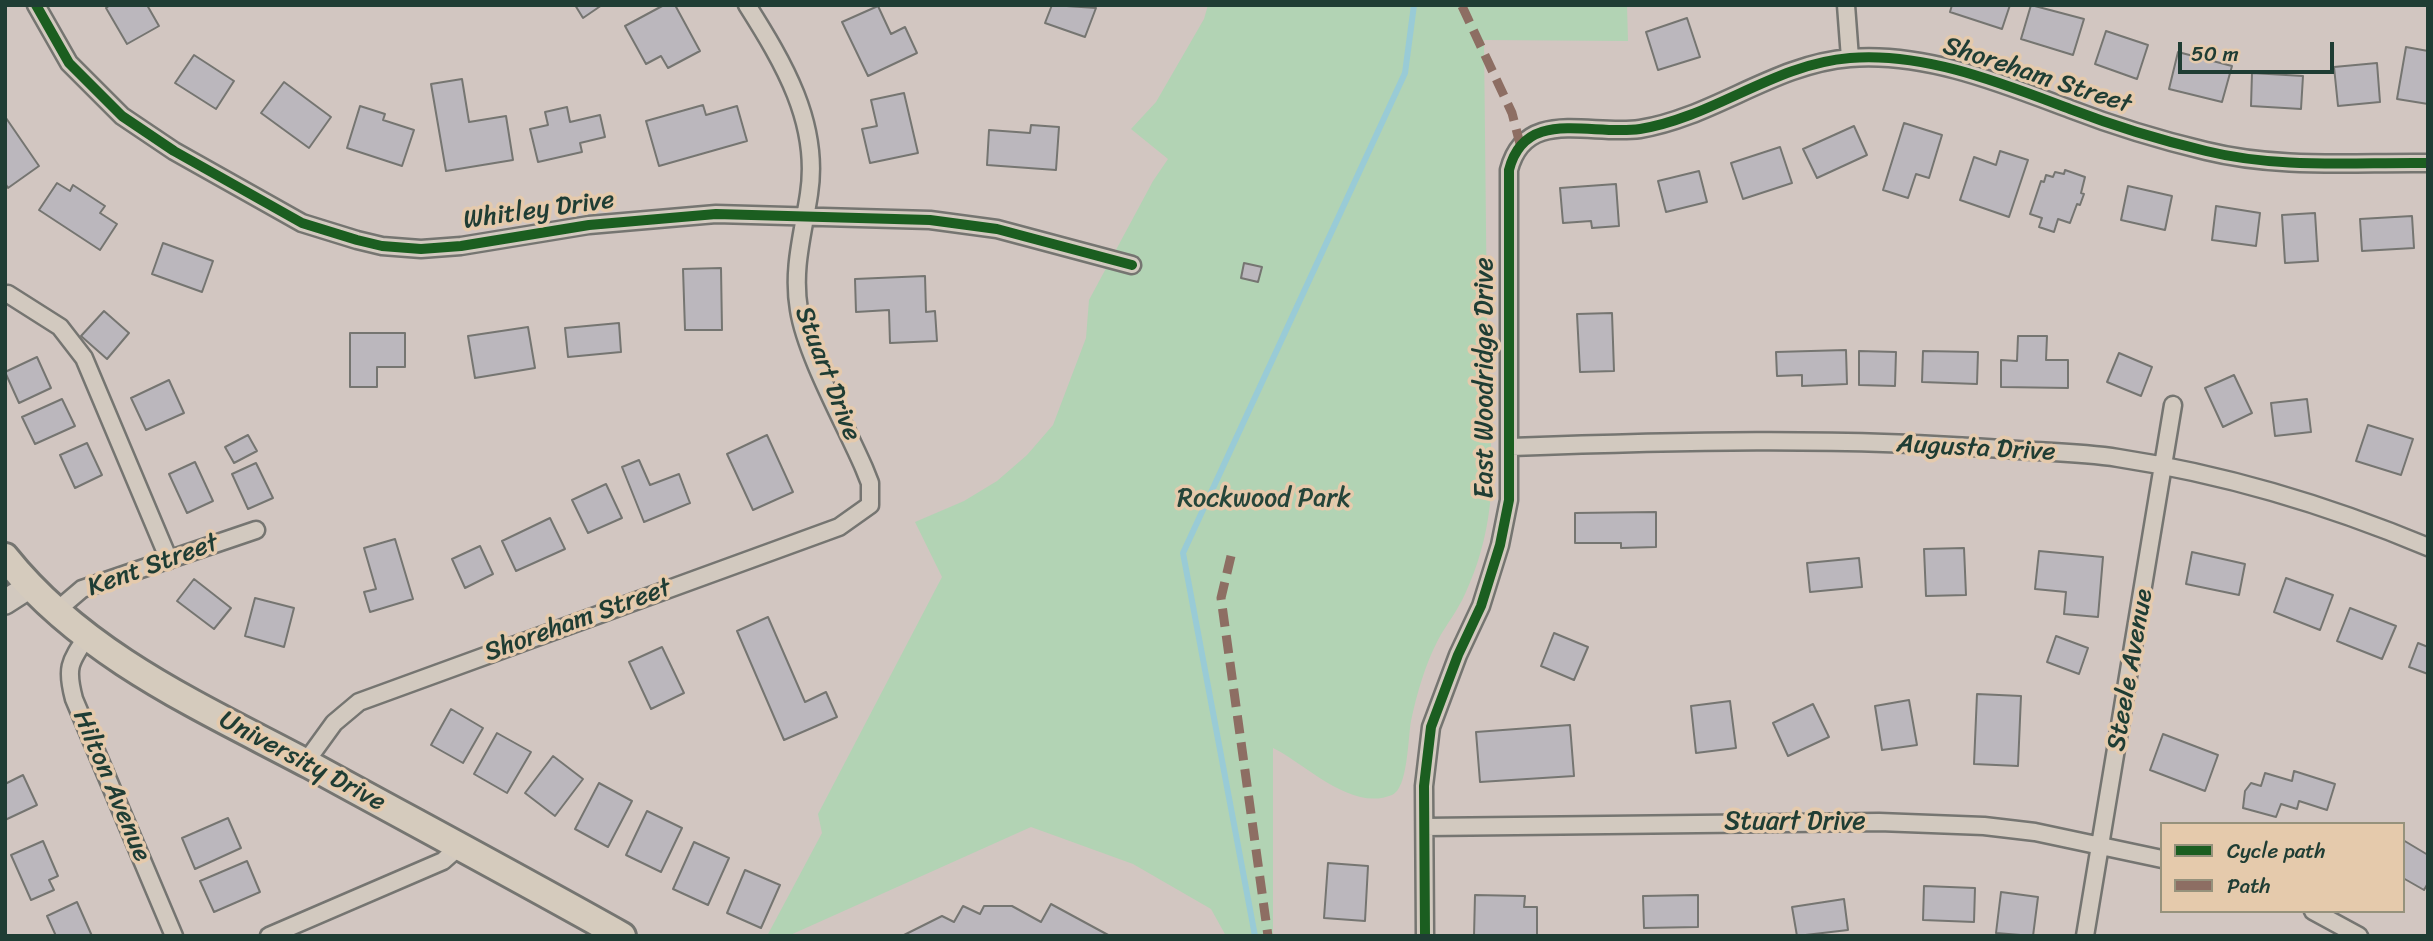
<!DOCTYPE html>
<html>
<head>
<meta charset="utf-8">
<style>
	body { margin:0 }
	#map { position:relative; width:2433px; height:941px; overflow:hidden; background:#d2c6c1; font-family:Sriracha,sans-serif }
	canvas { display:block }
	.frame { position:absolute; inset:0; border:7px solid #1f3d34; pointer-events:none }
	.legend { position:absolute; left:2160px; top:822px; width:245px; height:91px; box-sizing:border-box; background:#e5caac; border:2px solid #96927c; margin:0; padding:9px 12px; list-style:none; font-size:21px; color:#1f3d34 }
	.legend li { display:flex; align-items:center; gap:14px; height:35px }
	.legend b { width:35px; border:2px solid #96927c }
	.scale { position:absolute; left:2178px; top:42px; width:156px; height:32px; box-sizing:border-box; border:4px solid #1f3d34; border-top:0; padding-left:9px; font-size:21px; line-height:24px; white-space:nowrap; color:#1f3d34; -webkit-text-stroke:5px #e5caac; paint-order:stroke }
</style>
</head>
<body>
<div id="map">
<canvas width="2433" height="941"></canvas>
<div class="frame"></div>
<ul class="legend">
<li><b style="height:9px;background:#1b5e20"></b>Cycle path</li>
<li><b style="height:9px;background:#8d6e63"></b>Path</li>
</ul>
<div class="scale">50 m</div>
</div>
<script>
const g = document.querySelector('canvas').getContext('2d');
g.lineJoin = 'round';
function fill(path, color) { g.fillStyle = color; g.fill(path, 'evenodd'); }
function trace(path, color, width, dash) { g.strokeStyle = color; g.lineWidth = width; g.lineCap = dash ? 'butt' : 'round'; g.setLineDash(dash || []); g.stroke(path); }
function write(font, color, halo, rows, align = 'center') {
  g.font = font + ' Sriracha,sans-serif'; g.lineWidth = 7; g.setLineDash([]); g.textBaseline = 'middle'; g.strokeStyle = halo; g.fillStyle = color; for (const [text, x, y, turn = 0] of rows) {
    g.save(); g.translate(x, y); g.rotate((+turn || 0) * Math.PI / 180); g.textAlign = isNaN(turn) ? turn : align; if (halo) g.strokeText(text, 0, 0); g.fillText(text, 0, 0); g.restore();
  }
}
fill(new Path2D(`
	M1208 5H1627L1628 41 1484 40 1488 418C1497 477 1491 539 1465 594 1458 610 1446 625 1438 640 1425 665 1417 693 1411 721 1408 737 1408 789 1392 795 1351 812 1306 764 1273 748V936H1226L1211 909 1133 864 1031 827 788 936H767L822 833 818 814 942 577 915 522 964 501 997 481 1027 455 1053 425 1086 338 1089 300 1153 181 1168 159 1131 129 1156 102 1204 19Z`), '#b2d3b4');
trace(new Path2D(`
	M1255 936 1183 553 1405 73 1414 5`), '#99cbd6', 6);
const building = new Path2D(`
	M110 5H147L159 26 127 44 106 8Z
	M575 5H602L583 18Z
	M664 5H675L700 51 668 68 661 56 646 64 625 26Z
	M1052 5 1096 8 1085 37 1045 23Z
	M1952 5H2010L2002 29 1950 12Z
	M2031 5 2084 19 2073 55 2021 39Z
	M878 6 891 34 905 27 917 53 868 76 842 22Z
	M1687 18 1700 57 1658 70 1646 32Z
	M2106 31 2148 45 2137 79 2095 64Z
	M2406 47 2428 51V104L2397 99Z
	M2178 52 2232 66 2222 102 2169 89Z
	M194 55 234 81 216 109 175 83Z
	M2377 63 2380 102 2338 106 2334 67Z
	M2252 73 2303 76 2301 109 2251 106Z
	M462 79 469 122 506 116 513 160 446 171 431 84Z
	M284 82 331 117 309 148 261 113Z
	M904 93 918 153 870 163 862 129 877 126 871 100Z
	M703 105 706 115 737 106 747 141 659 166 646 121Z
	M360 106 385 114 383 120 414 130 402 166 347 148Z
	M567 107 570 122 600 115 605 137 580 143 582 152 538 162 530 129 548 125 545 112Z
	M6 118 39 166 8 188 5 183Z
	M1904 123 1942 135 1929 178 1916 174 1908 198 1883 190Z
	M1031 125 1059 127 1056 170 987 165 989 130 1030 133Z
	M1854 126 1867 155 1817 178 1803 149Z
	M1780 147 1792 183 1743 199 1731 163Z
	M2000 151 2028 160 2009 217 1960 200 1974 157 1996 165Z
	M2065 170 2085 177 2081 193 2084 194 2080 205 2077 204 2070 223 2058 219 2054 232 2039 227 2042 218 2030 214 2041 181 2044 182 2046 175 2053 177 2055 172 2064 174Z
	M1699 171 1707 202 1666 212 1658 181Z
	M57 183 70 191 73 185 105 206 100 213 117 224 100 250 39 210Z
	M1616 184 1619 226 1592 228 1591 221 1563 223 1560 188Z
	M2128 186 2172 196 2165 230 2121 220Z
	M2216 206 2260 213 2256 246 2212 240Z
	M2315 213 2318 261 2285 263 2282 215Z
	M2412 216 2414 248 2362 251 2360 219Z
	M163 243 213 261 202 292 152 274Z
	M1244 263 1262 267 1258 282 1241 278Z
	M721 268 722 330H685L683 269Z
	M925 276 926 312 935 311 937 341 890 343 889 310 856 312 855 279Z
	M104 311 129 333 107 359 81 336Z
	M1612 313 1614 371 1580 372 1577 314Z
	M619 323 621 352 568 357 565 328Z
	M528 327 535 368 475 378 468 336Z
	M350 333H405V367H377V387H350Z
	M2018 336H2047L2046 360H2068V388L2001 387V360L2017 361Z
	M1846 350 1847 384 1802 386V375L1777 376 1776 352Z
	M1859 351 1896 352 1895 386 1859 385Z
	M1923 351 1978 352 1977 384 1922 382Z
	M2119 353 2152 367 2141 396 2107 382Z
	M37 357 51 388 19 403 5 372Z
	M2234 375 2252 413 2223 427 2205 388Z
	M169 380 184 413 146 430 131 398Z
	M62 399 75 426 35 444 22 417Z
	M2307 399 2311 432 2275 436 2271 403Z
	M2368 425 2413 439 2401 475 2356 461Z
	M248 435 257 451 234 463 225 447Z
	M767 435 793 492 753 510 727 454Z
	M87 443 102 475 75 488 60 455Z
	M639 460 650 485 679 474 690 503 644 522 622 467Z
	M195 462 213 501 187 513 169 474Z
	M256 463 273 498 248 509 232 474Z
	M606 484 622 518 588 533 572 500Z
	M1656 512V547L1621 548V543H1575V513Z
	M550 518 565 549 516 571 502 541Z
	M395 539 413 599 370 612 364 592 376 589 364 548Z
	M480 546 493 574 465 588 452 559Z
	M1964 548 1966 595 1926 596 1924 549Z
	M2039 551 2103 557 2098 617 2064 614 2066 592 2035 589Z
	M2192 552 2245 564 2239 595 2186 584Z
	M1859 558 1862 587 1810 592 1807 563Z
	M2286 578 2333 595 2320 630 2274 612Z
	M194 579 231 608 214 629 177 601Z
	M255 598 294 608 284 647 245 636Z
	M2350 608 2396 626 2382 659 2337 641Z
	M768 617 805 702 826 692 837 717 784 740 737 631Z
	M1554 633 1588 647 1574 680 1541 666Z
	M2056 636 2088 648 2079 674 2047 662Z
	M2418 643 2428 647V674L2409 667Z
	M662 647 684 693 651 709 629 662Z
	M1977 694 2021 696 2018 766 1974 764Z
	M1909 700 1917 745 1882 750 1875 706Z
	M1730 701 1736 748 1696 753 1691 706Z
	M1813 704 1829 737 1788 756 1773 723Z
	M451 709 483 728 463 763 431 745Z
	M1570 725 1574 776 1480 782 1476 732Z
	M497 733 531 752 507 793 474 774Z
	M2163 734 2218 755 2205 791 2150 770Z
	M553 756 583 779 555 816 525 793Z
	M2294 771 2335 784 2327 810 2299 801 2297 809 2281 804 2276 817 2243 808 2245 791 2251 783 2261 786 2265 773 2292 781Z
	M23 775 37 805 5 820V784Z
	M599 783 632 801 608 847 575 829Z
	M647 811 682 828 661 872 626 855Z
	M228 818 241 848 195 869 182 838Z
	M2403 840 2428 855V883L2424 890 2403 878Z
	M43 841 58 876 49 880 54 890 31 900 11 855Z
	M694 842 729 858 708 905 673 889Z
	M247 861 260 892 214 912 200 881Z
	M1328 863 1368 866 1365 921 1324 918Z
	M745 870 780 885 761 928 727 913Z
	M1924 886 1975 888 1974 922 1923 920Z
	M2001 892 2038 897 2033 936 1996 933Z
	M1475 895 1525 896 1524 907H1537V936H1474Z
	M1698 895V927L1644 928 1643 896Z
	M1844 899 1848 930 1797 936 1792 907Z
	M77 902 92 936H56L47 916Z
	M1051 904 1110 936H902L942 916 954 922 963 906 980 914 984 906H1012L1041 922Z`);
fill(building, '#bbb7bd');
trace(building, '#757571', 2);
const street = new Path2D(`
	M36 5 69 63 122 116 174 151 302 223 357 240 382 246 421 249 461 246 589 225 716 214 930 220 997 229 1132 265
	M1846 5 1850 58
	M8 294 60 327 84 358 169 560
	M1511 447C1674 441 1839 437 2002 449 2041 452 2080 452 2118 458 2223 474 2330 506 2428 547
	M55 612 82 589 256 530
	M87 637C69 662 66 669 74 699L174 936
	M305 763 334 723 359 702 839 527 870 505V483L864 468C845 424 806 355 799 310 792 269 803 234 809 194 820 123 783 62 747 5
	M1425 827 1879 822 1984 826 2035 832 2162 859
	M2313 911 2359 936
	M269 936 443 861 460 846
	M1425 936 1424 786 1431 727 1458 655 1481 606 1500 545 1509 500V170C1525 107 1590 136 1640 129 1714 117 1774 64 1850 58 1925 52 2001 83 2070 109 2114 126 2160 140 2206 151 2279 169 2354 162 2428 163
	M2085 936 2173 405`);
const secondary = new Path2D(`
	M5 602 30 586`);
const primary = new Path2D(`
	M5 557C84 656 201 707 310 765 414 822 519 878 622 936`);
trace(street, '#757571', 21);
trace(secondary, '#757571', 28);
trace(primary, '#757571', 32);
trace(street, '#d2c9bf', 16);
trace(secondary, '#d2c9bf', 23);
trace(primary, '#d5cbbd', 26);
trace(new Path2D(`
	M1462 6 1512 113 1520 144
	M1231 556 1221 598 1268 936`), '#8d6e63', 9, [18, 9]);
trace(new Path2D(`
	M36 5 69 63 122 116 174 151 302 223 357 240 382 246 421 249 461 246 589 225 716 214 930 220 997 229 1132 265
	M1425 936 1424 786 1431 727 1458 655 1481 606 1500 545 1509 500V170C1525 107 1590 136 1640 129 1714 117 1774 64 1850 58 1925 52 2001 83 2070 109 2114 126 2160 140 2206 151 2279 169 2354 162 2428 163`), '#1b5e20', 10);
write('26px', '#1f3d34', '#e5caac', [
	["Shoreham Street",2037,76,18],
	["Whitley Drive",539,211,-8],
	["Stuart Drive",827,374,69],
	["East Woodridge Drive",1485,378,-90],
	["Augusta Drive",1976,449,3],
	["Kent Street",153,566,-20],
	["Shoreham Street",578,621,-20],
	["Steele Avenue",2131,670,-80],
	["University Drive",302,762,28],
	["Hilton Avenue",111,786,67],
	["Stuart Drive",1795,822]
]);
write('26px', '#25453a', '#e5caac', [
	["Rockwood Park",1264,499]
]);
</script>
</body>
</html>
